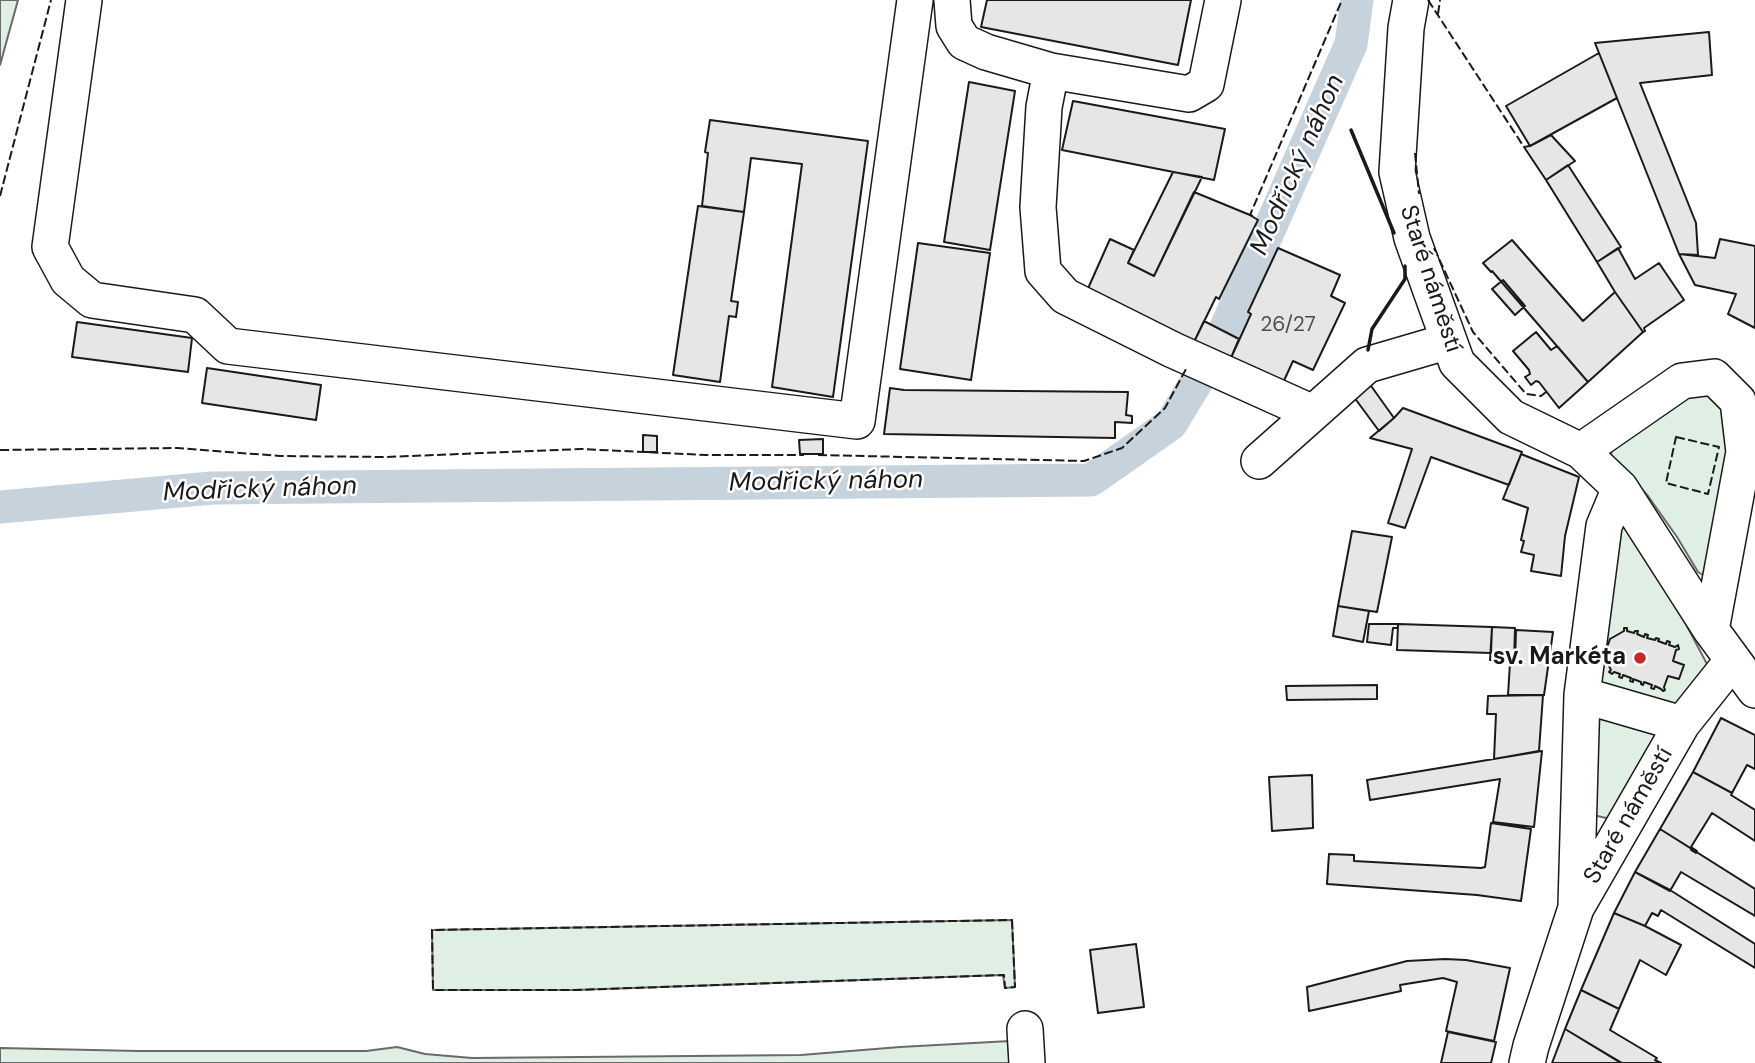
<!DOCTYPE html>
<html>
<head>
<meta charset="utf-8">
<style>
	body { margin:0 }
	canvas { display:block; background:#fff }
</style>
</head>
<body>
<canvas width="1755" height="1063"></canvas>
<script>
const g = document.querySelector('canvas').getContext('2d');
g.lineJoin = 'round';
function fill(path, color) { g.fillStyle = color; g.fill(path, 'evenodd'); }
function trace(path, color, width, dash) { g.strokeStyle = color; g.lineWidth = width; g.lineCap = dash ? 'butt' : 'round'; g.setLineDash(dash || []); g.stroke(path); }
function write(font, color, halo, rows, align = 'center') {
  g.font = font + ' "DM Sans",sans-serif'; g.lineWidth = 5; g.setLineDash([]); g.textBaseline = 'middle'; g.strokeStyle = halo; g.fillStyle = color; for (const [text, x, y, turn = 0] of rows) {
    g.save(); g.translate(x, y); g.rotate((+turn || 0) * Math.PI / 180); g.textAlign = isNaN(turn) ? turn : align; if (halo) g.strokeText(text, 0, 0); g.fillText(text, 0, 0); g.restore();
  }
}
const green = new Path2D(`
	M0 0H18L0 65Z
	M1714 390 1735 421 1706 577 1698 572 1677 537 1648 496 1611 455 1612 447 1685 391Z
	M1621 522 1652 560 1707 664 1699 683 1676 706 1604 686 1595 672Z
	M1616 712 1658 731 1611 819 1588 814 1597 719Z
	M1012 920 1015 987 1005 988 1003 975 575 990H433L432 930Z
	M1010 1041 1019 1063H0V1048L138 1051H366L397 1047 425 1054 472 1058 801 1055 900 1047Z`);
fill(green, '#e0efe3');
trace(green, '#6a6a6a', 2);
trace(new Path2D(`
	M0 507 212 488 1091 480 1171 424 1217 348 1351 44 1357 0`), '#c6d2dc', 33);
const building = new Path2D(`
	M987 0H1191L1178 65 981 27Z
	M1709 32 1712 75 1640 83 1696 223 1698 255 1679 254 1595 43Z
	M1599 53 1617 98 1530 146 1506 106Z
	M969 82 1015 91 990 250 944 242Z
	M1073 101 1225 129 1214 180 1062 150Z
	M710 120 868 141 833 397 772 387 802 164 751 158 744 212 702 206 708 153 705 152Z
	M1551 135 1575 161 1546 180 1524 147 1530 146Z
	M1568 165 1621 247 1597 262 1546 180Z
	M1173 172 1202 177 1154 276 1128 263Z
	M1194 192 1250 215 1258 220 1219 299 1216 297 1194 342 1086 293 1110 239 1134 250 1128 263 1154 276Z
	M698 206 744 212 731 301 738 302 736 317 729 316 720 382 673 375Z
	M1720 239 1755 246V328L1728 314 1736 294 1695 285 1679 254 1715 258Z
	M1512 240 1583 321 1615 292 1643 332 1588 382 1492 271 1491 272 1483 263Z
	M918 243 990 253 971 380 900 369Z
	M1278 248 1340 275 1331 296 1345 303 1313 370 1293 361 1282 385 1230 360 1251 314 1248 312Z
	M1618 248 1635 279 1659 263 1684 300 1644 328 1645 331 1643 332 1615 292 1597 262Z
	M1503 280 1525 306 1515 315 1492 289Z
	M1204 321 1239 339 1230 360 1192 346Z
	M77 322 192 338 188 372 72 357Z
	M1536 332 1551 350 1557 346 1588 382 1559 408 1539 382 1536 381 1531 385 1525 377 1530 374 1529 370 1513 351Z
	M207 368 321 385 316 420 202 403Z
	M1369 383 1394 418 1379 431 1351 393Z
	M890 388 904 390 1128 392 1126 415 1132 416V423L1115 422V438L884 434Z
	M1403 408 1522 452 1509 485 1431 457 1405 528 1388 523 1412 449 1370 438 1394 418Z
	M643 435 657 436V452H643Z
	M823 439V454H800L799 440Z
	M1521 454 1579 477 1565 536 1561 576 1531 571 1534 555 1521 552 1524 541 1521 540 1528 508 1503 499Z
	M1352 531 1392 537 1377 612 1338 606Z
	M1338 606 1369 611 1363 642 1333 636Z
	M1369 624H1398V628H1393L1391 645 1367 642Z
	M1398 624 1492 627 1491 653 1397 650Z
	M1492 627 1515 628 1514 662 1490 660Z
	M1624 628H1627V631L1634 633 1635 631H1638L1637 634 1644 637 1645 634 1648 635 1647 638 1655 640 1656 638 1659 639 1658 641 1666 644 1667 641 1670 642 1669 645 1675 647 1678 645 1679 649 1676 650 1673 661 1684 665 1679 679 1668 676 1664 687 1665 690 1663 691 1661 689 1655 686 1654 689 1651 688 1652 685 1644 682 1643 685 1641 684V682L1633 679V682L1630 681 1631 678 1623 675 1622 678 1619 677 1620 674 1614 672 1612 674 1609 672 1611 670 1604 656 1610 639 1624 631Z
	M1516 630 1553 632 1544 695H1508L1510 663H1515Z
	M1377 685V699L1287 700 1286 686Z
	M1543 695 1539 751 1494 759 1496 714H1487L1488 696Z
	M1721 718 1755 735V769L1747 765 1732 793 1693 772Z
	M1542 751 1534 827 1493 822 1500 779 1370 800 1367 780Z
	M1693 772 1732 793 1731 795 1755 810V841L1712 813 1691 847 1697 851 1696 853 1691 850 1692 849 1660 829Z
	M1312 775 1313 828 1272 831 1269 777Z
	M1491 823 1531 829 1521 901 1477 895 1327 884 1329 854 1354 855V861L1481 868 1485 867Z
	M1660 829 1755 889V916L1681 872 1670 891 1635 872Z
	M1635 872 1670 890 1755 944V968L1661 910 1658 916 1652 913 1645 926 1614 913Z
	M1614 913 1645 926 1681 945 1666 975 1640 960 1619 1009 1581 990Z
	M1136 944 1144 1007 1098 1013 1090 950Z
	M1445 959 1466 960 1510 968 1494 1041 1446 1031 1457 982 1443 978 1400 985 1401 991 1309 1011 1307 987 1407 961Z
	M1581 990 1619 1009 1610 1030 1657 1058 1655 1060 1661 1063H1622L1565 1029Z
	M1565 1029 1621 1063H1552Z
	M1448 1032 1496 1042 1491 1063H1441Z`);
fill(building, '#e6e6e6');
trace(building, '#1a1a1a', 2);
const minor = new Path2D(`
	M84 0 50 247 68 280 92 300 195 315 228 346 857 421 915 0
	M952 0 954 26 964 42 986 52 1051 71 1189 94 1206 84 1223 0
	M1411 0 1406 28 1397 172 1412 238 1457 363 1511 417 1581 451 1620 488 1711 630 1755 690
	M1051 71 1044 107 1038 207 1043 271 1065 296 1173 350 1313 413
	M1581 451 1682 381 1714 377 1738 401 1744 452 1711 630
	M1259 461 1367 365 1449 341
	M1582 695 1682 724
	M1576 905 1582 695 1604 526 1620 488
	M1025 1029 1027 1063
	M1527 1063 1531 1046 1576 908 1682 724 1733 660`);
trace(minor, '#1a1a1a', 38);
trace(minor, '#fff', 35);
trace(new Path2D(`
	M1428 0 1524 147
	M1438 14 1440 0
	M1415 153 1419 194
	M0 196 51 0
	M1253 216 1250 215 1342 0
	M1434 248 1473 332 1526 394 1541 396 1546 392
	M1676 437 1719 447 1708 494 1666 483Z
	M0 450 177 448 280 456 386 457 581 449 706 455H804
	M818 455 1084 461 1122 448 1165 408 1186 369
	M1012 920 1015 987 1005 988 1004 975 575 990H433L432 930Z`), '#1a1a1a', 2, [9, 3.5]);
trace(new Path2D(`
	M1351 130 1394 233
	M1368 350 1372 329 1405 279V266`), '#1a1a1a', 3.5);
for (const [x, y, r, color] of [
	[1640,658,7,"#c62828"]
]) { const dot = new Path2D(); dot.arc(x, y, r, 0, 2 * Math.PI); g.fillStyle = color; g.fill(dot); trace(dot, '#fff', 2.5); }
write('21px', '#4d4d4d', null, [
	["26/27",1288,325]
]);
write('24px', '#1a1a1a', '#fff', [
	["Staré náměstí",1430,279,72],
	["Staré náměstí",1629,816,-60]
]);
write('bold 24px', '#1a1a1a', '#fff', [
	["sv. Markéta",1626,658]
], 'right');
write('italic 26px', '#1a1a1a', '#fff', [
	["Modřický náhon",1298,165,-66],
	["Modřický náhon",826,482,-1],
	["Modřický náhon",260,490,-2]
]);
</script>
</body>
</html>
